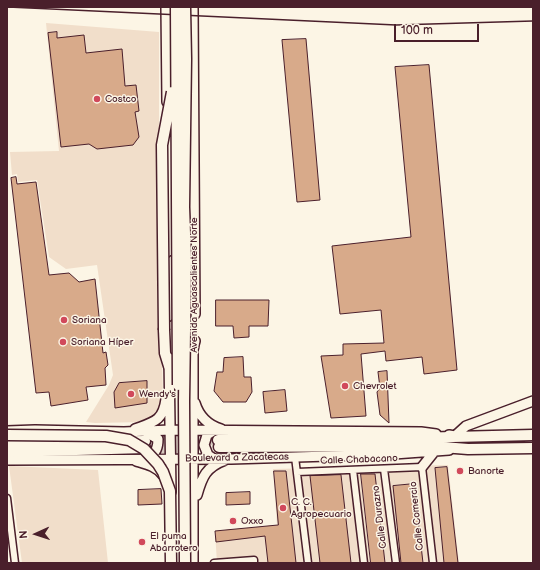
<!DOCTYPE html>
<html>
<head>
<meta charset="utf-8">
<style>
	body { margin:0 }
	#map { position:relative; width:540px; height:570px; overflow:hidden; background:#fcf5e5; font-family:"Balsamiq Sans",sans-serif }
	canvas { display:block }
	.frame { position:absolute; inset:0; border:8px solid #4a1f2b; pointer-events:none }
	.north { position:absolute; left:16px; top:514px; width:40px; height:40px; -webkit-text-stroke:3px #fcf5e5; paint-order:stroke; rotate:267deg; font-size:11px; font-weight:700; line-height:16px; text-align:center; color:#4a1f2b }
	.north::after { content:''; display:block; margin:auto; width:14px; height:18px; background:#4a1f2b; clip-path:polygon(50% 0,100% 100%,50% 72%,0 100%) }
	.scale { position:absolute; left:394px; top:24px; width:85px; height:18px; box-sizing:border-box; border:2px solid #4a1f2b; border-top:0; padding-left:5px; font-size:12px; line-height:14px; white-space:nowrap; color:#4a1f2b; -webkit-text-stroke:3px #fcf5e5; paint-order:stroke }
</style>
</head>
<body>
<div id="map">
<canvas width="540" height="570"></canvas>
<div class="frame"></div>
<div class="north">N</div>
<div class="scale">100 m</div>
</div>
<script>
const g = document.querySelector('canvas').getContext('2d');
g.lineJoin = 'round';
function fill(path, color) { g.fillStyle = color; g.fill(path, 'evenodd'); }
function trace(path, color, width, dash) { g.strokeStyle = color; g.lineWidth = width; g.lineCap = dash ? 'butt' : 'round'; g.setLineDash(dash || []); g.stroke(path); }
function write(font, color, halo, rows, align = 'center') {
  g.font = font + ' "Balsamiq Sans",sans-serif'; g.lineWidth = 3; g.setLineDash([]); g.textBaseline = 'middle'; g.strokeStyle = halo; g.fillStyle = color; for (const [text, x, y, turn = 0] of rows) {
    g.save(); g.translate(x, y); g.rotate((+turn || 0) * Math.PI / 180); g.textAlign = isNaN(turn) ? turn : align; if (halo) g.strokeText(text, 0, 0); g.fillText(text, 0, 0); g.restore();
  }
}
fill(new Path2D(`
	M46 23 159 32V265L163 399 160 412 144 422 95 423 86 422 109 385 113 375 97 265 66 269 49 257 37 180 18 182 17 174 12 175 10 152 59 151Z
	M448 465 459 563H217L215 531 277 525 273 469Z
	M9 466 98 470 108 563H22Z`), '#f1deca');
const building = new Path2D(`
	M57 32V38L84 35 86 53 122 49 125 86 136 85 139 111 135 112 139 137 133 145 97 149 89 144 61 147 48 33Z
	M306 39 320 200 297 202 282 40Z
	M429 65 457 370 424 374 422 357 386 361 385 351 361 354 366 416 331 418 321 356 343 355V344L384 343 381 310 340 314 332 246 411 237 395 67Z
	M16 177 17 184 36 182 49 275 69 273 79 282 95 279 103 353 106 352 108 365 105 368 106 385 86 387 88 400 51 406 49 392 36 393 11 178Z
	M216 300H269L268 326H249V337L234 338 233 326H216Z
	M243 357 244 377H251L252 392 246 402H223L214 391 217 372H223L224 358Z
	M387 371 389 423 380 415 377 392 380 388 378 372Z
	M147 381V403L115 408 114 392 119 383Z
	M285 390 287 411 265 413 263 392Z
	M447 467 458 563H444L435 468Z
	M274 471H286L296 563H268L265 536 216 542 215 531 278 525Z
	M361 474H375L385 563H371Z
	M341 475 351 563H320L310 476Z
	M414 484 423 563H401L393 486Z
	M161 489 162 504 138 505V490Z
	M250 492V504L226 505V493Z`);
fill(building, '#d8aa8a');
trace(building, '#4a1f2b', 1);
trace(new Path2D(`
	M145 441 218 440
	M145 448H191`), '#d8cac0', 10, [10, 5]);
const street = new Path2D(`
	M295 457 308 563
	M384 469 396 563
	M353 470 364 563
	M297 472 422 467 433 563
	M7 498 15 563
	M214 563 254 560V563`);
const secondary = new Path2D(`
	M166 7 167 102
	M193 7 195 314
	M169 358 171 492
	M195 403C199 416 208 425 221 429
	M135 429C154 422 163 421 166 399
	M7 431 35 430 124 432 170 430 421 432 436 434
	M213 431 207 435 204 445 208 455 214 459
	M146 432 158 439C158 448 156 452 149 458
	M449 435 455 436 466 426 533 401
	M7 460 231 459 394 454 449 450
	M136 461C146 464 156 466 163 475
	M422 467 434 452
	M197 495C202 477 206 467 225 460
	M193 563V348L195 341`);
const primary = new Path2D(`
	M190 303 191 339 193 348
	M168 316 172 307 173 261
	M164 330 165 353 169 366
	M218 440 373 439 533 435
	M7 443 145 441
	M219 447 430 446 468 449 533 448
	M7 452 145 448`);
trace(street, '#4a1f2b', 9);
trace(secondary, '#4a1f2b', 12);
trace(primary, '#4a1f2b', 13);
trace(street, '#fcf5e5', 6);
trace(secondary, '#fcf5e5', 9);
trace(primary, '#fcf5e5', 10);
trace(new Path2D(`
	M8 7 396 25 533 21`), '#4a1f2b', 1.5);
const primaryBridge = new Path2D(`
	M176 7 178 385
	M185 7 186 59 184 207 186 260 184 401 185 563
	M164 330 162 145 172 92
	M7 435 106 436 129 440 144 449 158 464 163 472 170 491 171 563`);
trace(primaryBridge, '#4a1f2b', 13, []);
trace(primaryBridge, '#fcf5e5', 10);
for (const [x, y, r, color] of [
	[97,99,4,"#d1495b"],
	[64,320,4,"#d1495b"],
	[63,342,4,"#d1495b"],
	[345,386,4,"#d1495b"],
	[131,394,4,"#d1495b"],
	[460,471,4,"#d1495b"],
	[283,508,4,"#d1495b"],
	[233,521,4,"#d1495b"],
	[142,542,4,"#d1495b"]
]) { const dot = new Path2D(); dot.arc(x, y, r, 0, 2 * Math.PI); g.fillStyle = color; g.fill(dot); trace(dot, '#fcf5e5', 1.5); }
write('10px', '#4a1f2b', '#fcf5e5', [
	["Costco",105,99],
	["Soriana",72,320],
	["Soriana Híper",71,342],
	["Chevrolet",353,386],
	["Wendy's",139,394],
	["Banorte",468,471],
	["C. C.",291,502],
	["Agropecuario",291,514],
	["Oxxo",241,521],
	["El puma",150,536],
	["Abarrotero",150,548]
], 'left');
write('10px', '#4a1f2b', '#fcf5e5', [
	["Avenida Aguascalientes Norte",194,285,-90],
	["Boulevard a Zacatecas",237,458,-1],
	["Calle Chabacano",359,460,-2],
	["Calle Comercio",417,516,-96],
	["Calle Durazno",380,517,-97]
]);
</script>
</body>
</html>
